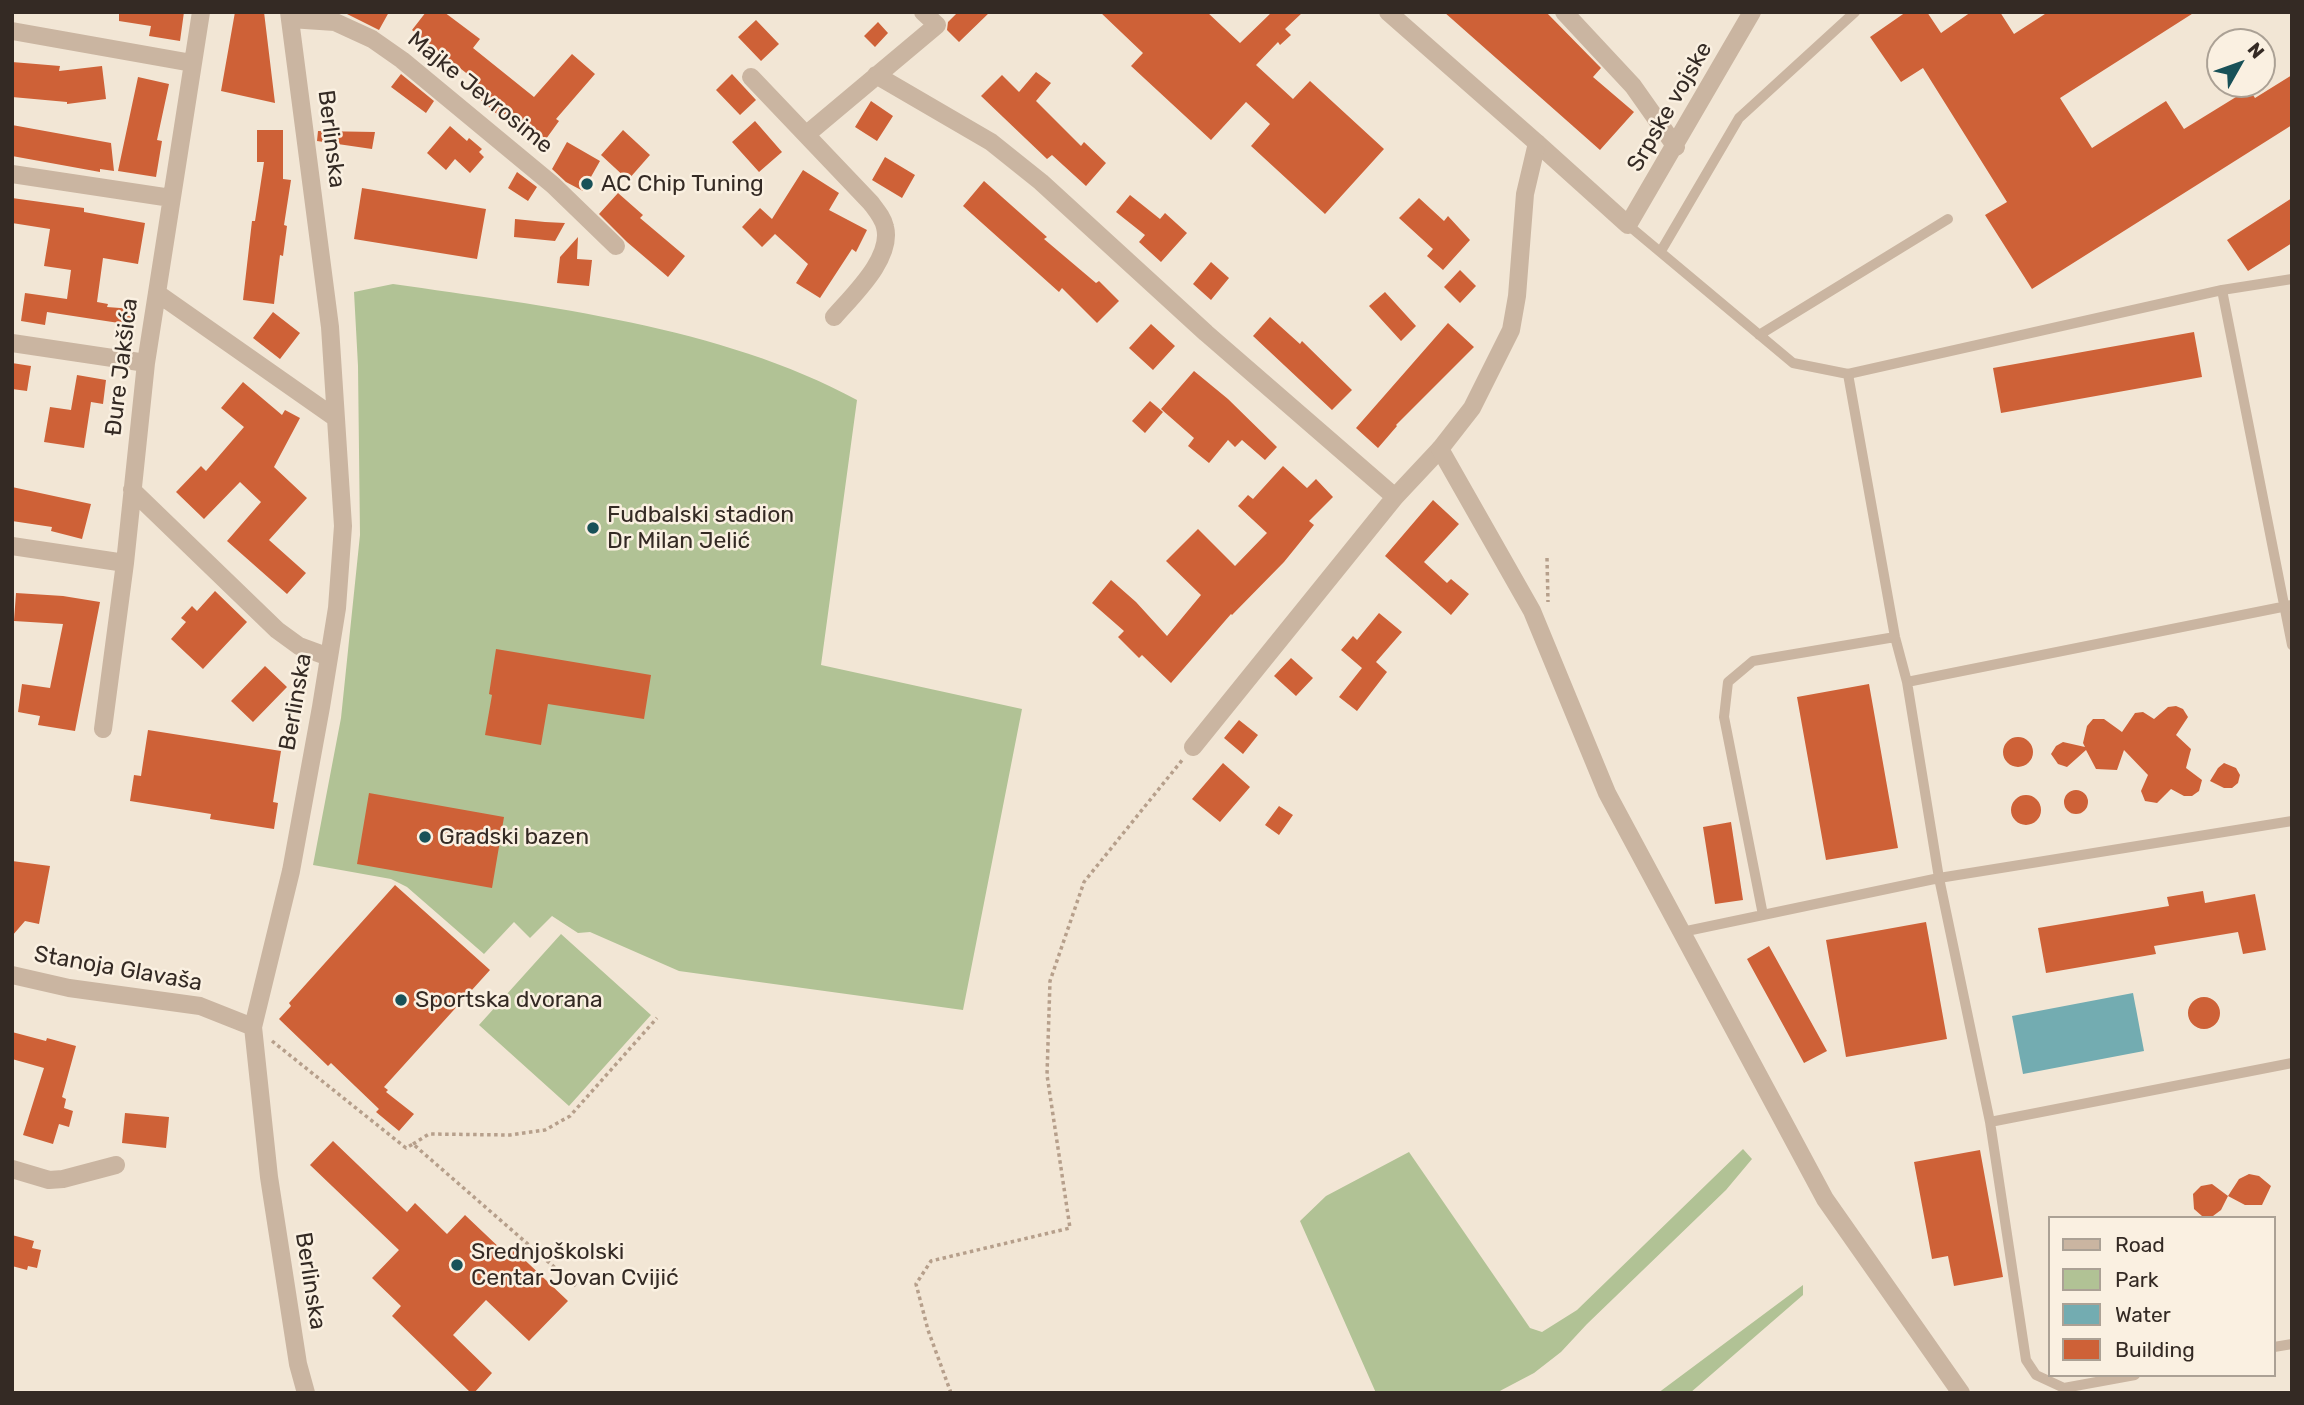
<!DOCTYPE html>
<html>
<head>
<meta charset="utf-8">
<style>
	body { margin:0 }
	#map { position:relative; width:2304px; height:1405px; overflow:hidden; background:#f2e6d5; font-family:Rubik,sans-serif }
	canvas { display:block }
	.frame { position:absolute; inset:0; border:14px solid #342a24; pointer-events:none }
	.legend { position:absolute; left:2048px; top:1216px; width:228px; height:161px; box-sizing:border-box; background:#faf0e1; border:2px solid #aba195; margin:0; padding:9px 12px; list-style:none; font-size:21px; color:#342a24 }
	.legend li { display:flex; align-items:center; gap:14px; height:35px }
	.legend b { width:35px; border:2px solid #aba195 }
	.north { position:absolute; left:2206px; top:28px; width:70px; height:70px; box-sizing:border-box; background:#faf0e1; border:2px solid #aba195; border-radius:50%; rotate:50deg; font-size:19px; font-weight:700; line-height:28px; text-align:center; color:#342a24 }
	.north::after { content:''; display:block; margin:auto; width:24px; height:32px; background:#185158; clip-path:polygon(50% 0,100% 100%,50% 72%,0 100%) }
</style>
</head>
<body>
<div id="map">
<canvas width="2304" height="1405"></canvas>
<div class="frame"></div>
<ul class="legend">
<li><b style="height:9px;background:#cab5a1"></b>Road</li>
<li><b style="height:19px;background:#b1c295"></b>Park</li>
<li><b style="height:19px;background:#73acb1"></b>Water</li>
<li><b style="height:19px;background:#ce6137"></b>Building</li>
</ul>
<div class="north">N</div>
</div>
<script>
const g = document.querySelector('canvas').getContext('2d');
g.lineJoin = 'round';
function fill(path, color) { g.fillStyle = color; g.fill(path, 'evenodd'); }
function trace(path, color, width, dash) { g.strokeStyle = color; g.lineWidth = width; g.lineCap = dash ? 'butt' : 'round'; g.setLineDash(dash || []); g.stroke(path); }
function write(font, color, halo, rows, align = 'center') {
  g.font = font + ' Rubik,sans-serif'; g.lineWidth = 5; g.setLineDash([]); g.textBaseline = 'middle'; g.strokeStyle = halo; g.fillStyle = color; for (const [text, x, y, turn = 0] of rows) {
    g.save(); g.translate(x, y); g.rotate((+turn || 0) * Math.PI / 180); g.textAlign = isNaN(turn) ? turn : align; if (halo) g.strokeText(text, 0, 0); g.fillText(text, 0, 0); g.restore();
  }
}
fill(new Path2D(`
	M393 284C545 306 721 326 857 400L821 665 1022 709 963 1010 679 971 590 932 578 933 552 916 530 938 514 922 484 954 407 887 391 879 313 865 341 718 360 535 358 366 354 292Z
	M561 934 651 1015 569 1106 479 1025Z
	M1743 1149 1752 1159 1726 1190 1587 1324 1561 1352 1534 1373 1496 1393H1376L1300 1221 1326 1196 1409 1152 1530 1328 1542 1332 1577 1310Z
	M1803 1285V1295L1690 1393H1658Z`), '#b1c295');
fill(new Path2D(`
	M2133 993 2144 1051 2023 1074 2012 1016Z`), '#73acb1');
fill(new Path2D(`
	M119 12H184L180 41 149 36 151 26 119 21Z
	M235 12H264L275 103 221 91Z
	M343 12H389L379 30Z
	M426 12H444L480 39 473 48 534 97 572 54 595 74 556 119 559 121 546 139 521 121 520 124 501 112 498 115 468 89 475 80 412 30Z
	M958 12H990L959 42 947 30 948 22Z
	M1100 12H1207L1240 43 1272 12H1303L1285 29 1291 35 1280 45 1278 42 1256 65 1293 99 1310 81 1384 149 1325 214 1251 146 1270 124 1246 102 1211 140 1131 66 1143 53Z
	M1444 12H1546L1601 68 1593 77 1634 112 1600 150Z
	M1906 12H1927L1941 33 1971 12H2000L2014 34 2048 12H2195L2060 98 2092 148 2166 101 2184 129 2249 89 2255 98 2292 75V125L2032 289 1985 215 2007 202 1923 68 1901 82 1870 37Z
	M756 20 779 44 761 61 738 37Z
	M878 22 888 33 875 47 864 36Z
	M12 62 60 66 59 71 102 66 106 99 67 104V102L12 97Z
	M1036 72 1051 83 1036 101 1081 146 1084 142 1106 163 1086 186 1052 155 1047 159 981 96 1002 75 1019 92Z
	M401 74 434 101 426 113 391 87Z
	M732 74 756 100 740 115 716 90Z
	M138 77 169 84 157 140 162 141 156 177 118 171Z
	M871 101 893 116 877 141 855 127Z
	M755 121 782 152 759 172 732 142Z
	M12 125 111 143 114 171 100 169V172L12 156Z
	M450 126 467 141 469 138 482 149 479 152 484 157 470 173 455 159 446 170 427 153Z
	M257 130H283V179L291 180 284 225 287 226 283 256 280 255 274 304 243 300 252 221H255L264 162H257Z
	M623 130 650 155 628 180 601 155Z
	M318 131 375 132 372 149 317 141Z
	M567 142 600 161 583 191 566 182 552 169Z
	M885 157 915 175 902 198 872 180Z
	M803 170 839 193 829 210 867 230 856 252 852 249 820 298 796 283 808 264 775 234 762 247 742 227 760 208 772 219Z
	M517 172 537 187 528 201 508 188Z
	M984 181 1047 237 1044 239 1096 283 1099 281 1119 301 1097 323 1062 288 1059 292 963 206Z
	M362 188 486 209 477 259 354 239Z
	M618 193 643 215 640 218 685 256 668 277 627 242 599 214Z
	M1130 195 1160 219 1165 213 1187 233 1161 262 1139 242 1145 235 1116 212Z
	M12 198 84 208V212L145 223 138 264 103 258 97 302 108 304 107 307 133 309 132 325 47 312 45 325 21 321 25 293 67 299 71 270 44 266 50 229 12 223Z
	M1419 198 1444 221 1448 216 1470 240 1443 270 1427 256 1433 249 1399 218Z
	M2292 198V243L2248 271 2227 240Z
	M515 219 545 222 565 223 555 241 514 237Z
	M578 237 577 259 592 260 589 286 557 283 560 257Z
	M1211 262 1229 278 1211 300 1193 284Z
	M1460 270 1476 286 1460 303 1444 287Z
	M1385 292 1416 326 1401 341 1369 306Z
	M273 312 300 333 280 359 253 338Z
	M1270 317 1300 344 1302 341 1352 390 1332 410 1253 336Z
	M1448 323 1474 347 1396 425 1397 426 1378 448 1356 428Z
	M1151 324 1175 346 1153 370 1129 348Z
	M2194 332 2202 377 2001 413 1993 368Z
	M12 363 31 366 27 391 12 389Z
	M1194 371 1228 399 1277 447 1265 460 1242 440 1235 447 1228 440 1209 463 1188 446 1194 438 1161 409Z
	M77 375 106 380 103 404 91 402 84 448 44 442 50 407 71 410Z
	M243 382 282 415 285 410 300 418 274 467 307 498 269 540 306 573 287 594 227 541 261 502 240 482 204 519 176 492 201 466 206 471 244 427 221 408Z
	M1150 401 1163 412 1145 433 1132 421Z
	M1283 466 1307 488 1316 479 1333 497 1309 521 1314 525 1284 562 1232 615 1231 614 1171 683 1142 655 1139 658 1118 637 1124 631 1092 603 1111 580 1136 602 1167 636 1201 595 1166 561 1198 529 1235 566 1267 533 1238 506 1248 495 1253 499Z
	M12 487 91 504 82 539 51 531 52 527 12 521Z
	M1433 500 1459 524 1424 562 1447 583 1451 579 1469 594 1451 615 1385 556Z
	M215 591 247 622 203 669 171 639 186 622 181 618 192 606 197 611Z
	M16 593 63 596 100 602 75 731 38 725 40 716 18 712 22 684 50 688 63 624 14 621Z
	M1379 613 1402 632 1376 662 1387 672 1357 711 1339 697 1362 668 1341 650 1353 636 1357 640Z
	M496 649 651 675 644 719 548 704 541 745 485 735 492 695 489 694Z
	M1291 658 1313 678 1296 696 1274 676Z
	M265 666 287 687 253 722 231 701Z
	M1869 684 1898 848 1826 860 1797 697Z
	M2176 706 2183 709 2188 717 2176 735 2191 749 2186 768 2202 780 2199 791 2192 796H2184L2171 789 2157 803 2145 801 2141 791 2148 775 2124 750 2117 770 2096 769 2086 750 2067 767 2058 764 2051 754 2056 746 2063 742 2085 747 2083 743 2087 726 2093 719H2104L2122 732 2135 713 2143 712 2154 719 2168 707Z
	M1239 720 1258 735 1243 754 1224 738Z
	M148 730 281 751 273 802 278 803 274 829 210 819 211 814 130 801 134 775 141 776Z
	M2003 752a15 15 0 1 1 30 0a15 15 0 1 1-30 0Z
	M1223 763 1250 787 1220 822 1192 799Z
	M2224 763 2236 768 2240 775 2238 783 2232 788H2224L2210 781 2218 768Z
	M2064 802a12 12 0 1 1 24 0a12 12 0 1 1-24 0Z
	M369 793 504 817 492 888 357 864Z
	M2011 810a15 15 0 1 1 30 0a15 15 0 1 1-30 0Z
	M1279 806 1293 815 1279 835 1265 825Z
	M1731 822 1743 900 1715 904 1703 827Z
	M12 861 50 866 39 924 25 921 12 936Z
	M395 885 490 970 384 1087 388 1090 386 1092 414 1114 399 1131 376 1112 379 1109 331 1063 328 1066 279 1019 291 1006 289 1003Z
	M2203 891 2205 903 2255 894 2266 950 2243 954 2238 932 2154 946 2156 954 2046 973 2038 928 2169 906 2167 897Z
	M1926 922 1947 1039 1846 1057 1826 940Z
	M1769 946 1827 1051 1804 1063 1747 959Z
	M2188 1013a16 16 0 1 1 32 0a16 16 0 1 1-32 0Z
	M12 1032 46 1041 47 1038 76 1046 62 1097 66 1099 64 1108 73 1111 69 1127 59 1124 53 1144 23 1135 44 1068 12 1059Z
	M125 1113 169 1117 166 1148 122 1143Z
	M333 1141 407 1212 415 1203 447 1234 465 1215 504 1252 510 1246 568 1301 529 1341 486 1300 453 1335 492 1373 474 1393H471L392 1316 401 1306 372 1278 399 1250 310 1165Z
	M1980 1150 2003 1277 1954 1286 1948 1256 1932 1259 1914 1162Z
	M2249 1174 2259 1176 2271 1186 2262 1205H2245L2228 1196 2221 1210 2213 1216H2202L2194 1209 2193 1194 2201 1186 2212 1184 2228 1196 2239 1179Z
	M12 1235 34 1241 32 1248 41 1250 37 1268 28 1266 27 1270 12 1266Z`), '#ce6137');
trace(new Path2D(`
	M1547 558 1548 602
	M272 1041 406 1148 413 1144 576 1286
	M413 1144 429 1134 510 1135 545 1130 570 1116 657 1018
	M951 1393 928 1330 916 1284 931 1261 1070 1228 1047 1075 1050 981 1084 882 1183 759`), '#b69f8b', 3.5, [3.5, 3.5]);
trace(new Path2D(`
	M1628 225 1793 363 1848 374 1895 637 1907 682 1939 878 1990 1122 2026 1360 2036 1375 2064 1388 2135 1375
	M1661 251 1739 118 1855 12
	M2222 290 2292 645
	M1759 335 1948 219
	M1848 374 2222 290 2292 279
	M1907 682 2292 605
	M1763 915 1724 717 1728 682 1753 661 1895 637
	M1682 932 1939 878 2292 821
	M1990 1122 2292 1063
	M2274 1347 2292 1344`), '#cab5a1', 10);
trace(new Path2D(`
	M289 12 330 327 343 526 337 608 321 707 291 871 253 1027 269 1177 298 1364 306 1393
	M1564 12 1633 86 1676 147
	M290 19 335 22 372 39 402 60 553 185 616 246
	M12 31 192 63
	M876 75 991 142 1041 182 1206 333 1395 497
	M751 77 871 203C877 211 883 218 885 227 893 258 853 295 834 317
	M807 134 937 25 923 12
	M1537 143 1628 225 1752 12
	M12 174 171 198
	M157 293 334 417
	M12 343 146 363
	M132 490 277 630 299 646 329 657
	M12 546 125 563
	M103 729 125 563 146 363 201 12
	M1193 747 1395 497 1440 449
	M12 975 69 988 200 1006 253 1027
	M12 1169 49 1180 63 1179 116 1165`), '#cab5a1', 18);
trace(new Path2D(`
	M1388 12 1537 143 1525 194 1517 296 1511 330 1472 408 1440 449 1532 611 1607 793 1825 1199 1961 1393`), '#cab5a1', 18);
for (const [x, y, r, color] of [
	[587,184,7,"#185158"],
	[593,528,7,"#185158"],
	[425,837,7,"#185158"],
	[401,1000,7,"#185158"],
	[457,1265,7,"#185158"]
]) { const dot = new Path2D(); dot.arc(x, y, r, 0, 2 * Math.PI); g.fillStyle = color; g.fill(dot); trace(dot, '#faf0e1', 2.5); }
write('23px', '#342a24', '#faf0e1', [
	["Majke Jevrosime",480,93,39],
	["Srpske vojske",1670,107,-60],
	["Berlinska",331,139,83],
	["Đure Jakšića",122,367,-83],
	["Berlinska",296,702,-80],
	["Stanoja Glavaša",118,969,10],
	["Berlinska",310,1281,81]
]);
write('23px', '#342a24', '#faf0e1', [
	["AC Chip Tuning",601,184],
	["Fudbalski stadion",607,515],
	["Dr Milan Jelić",607,541],
	["Gradski bazen",439,837],
	["Sportska dvorana",415,1000],
	["Srednjoškolski",471,1252],
	["Centar Jovan Cvijić",471,1278]
], 'left');
</script>
</body>
</html>
